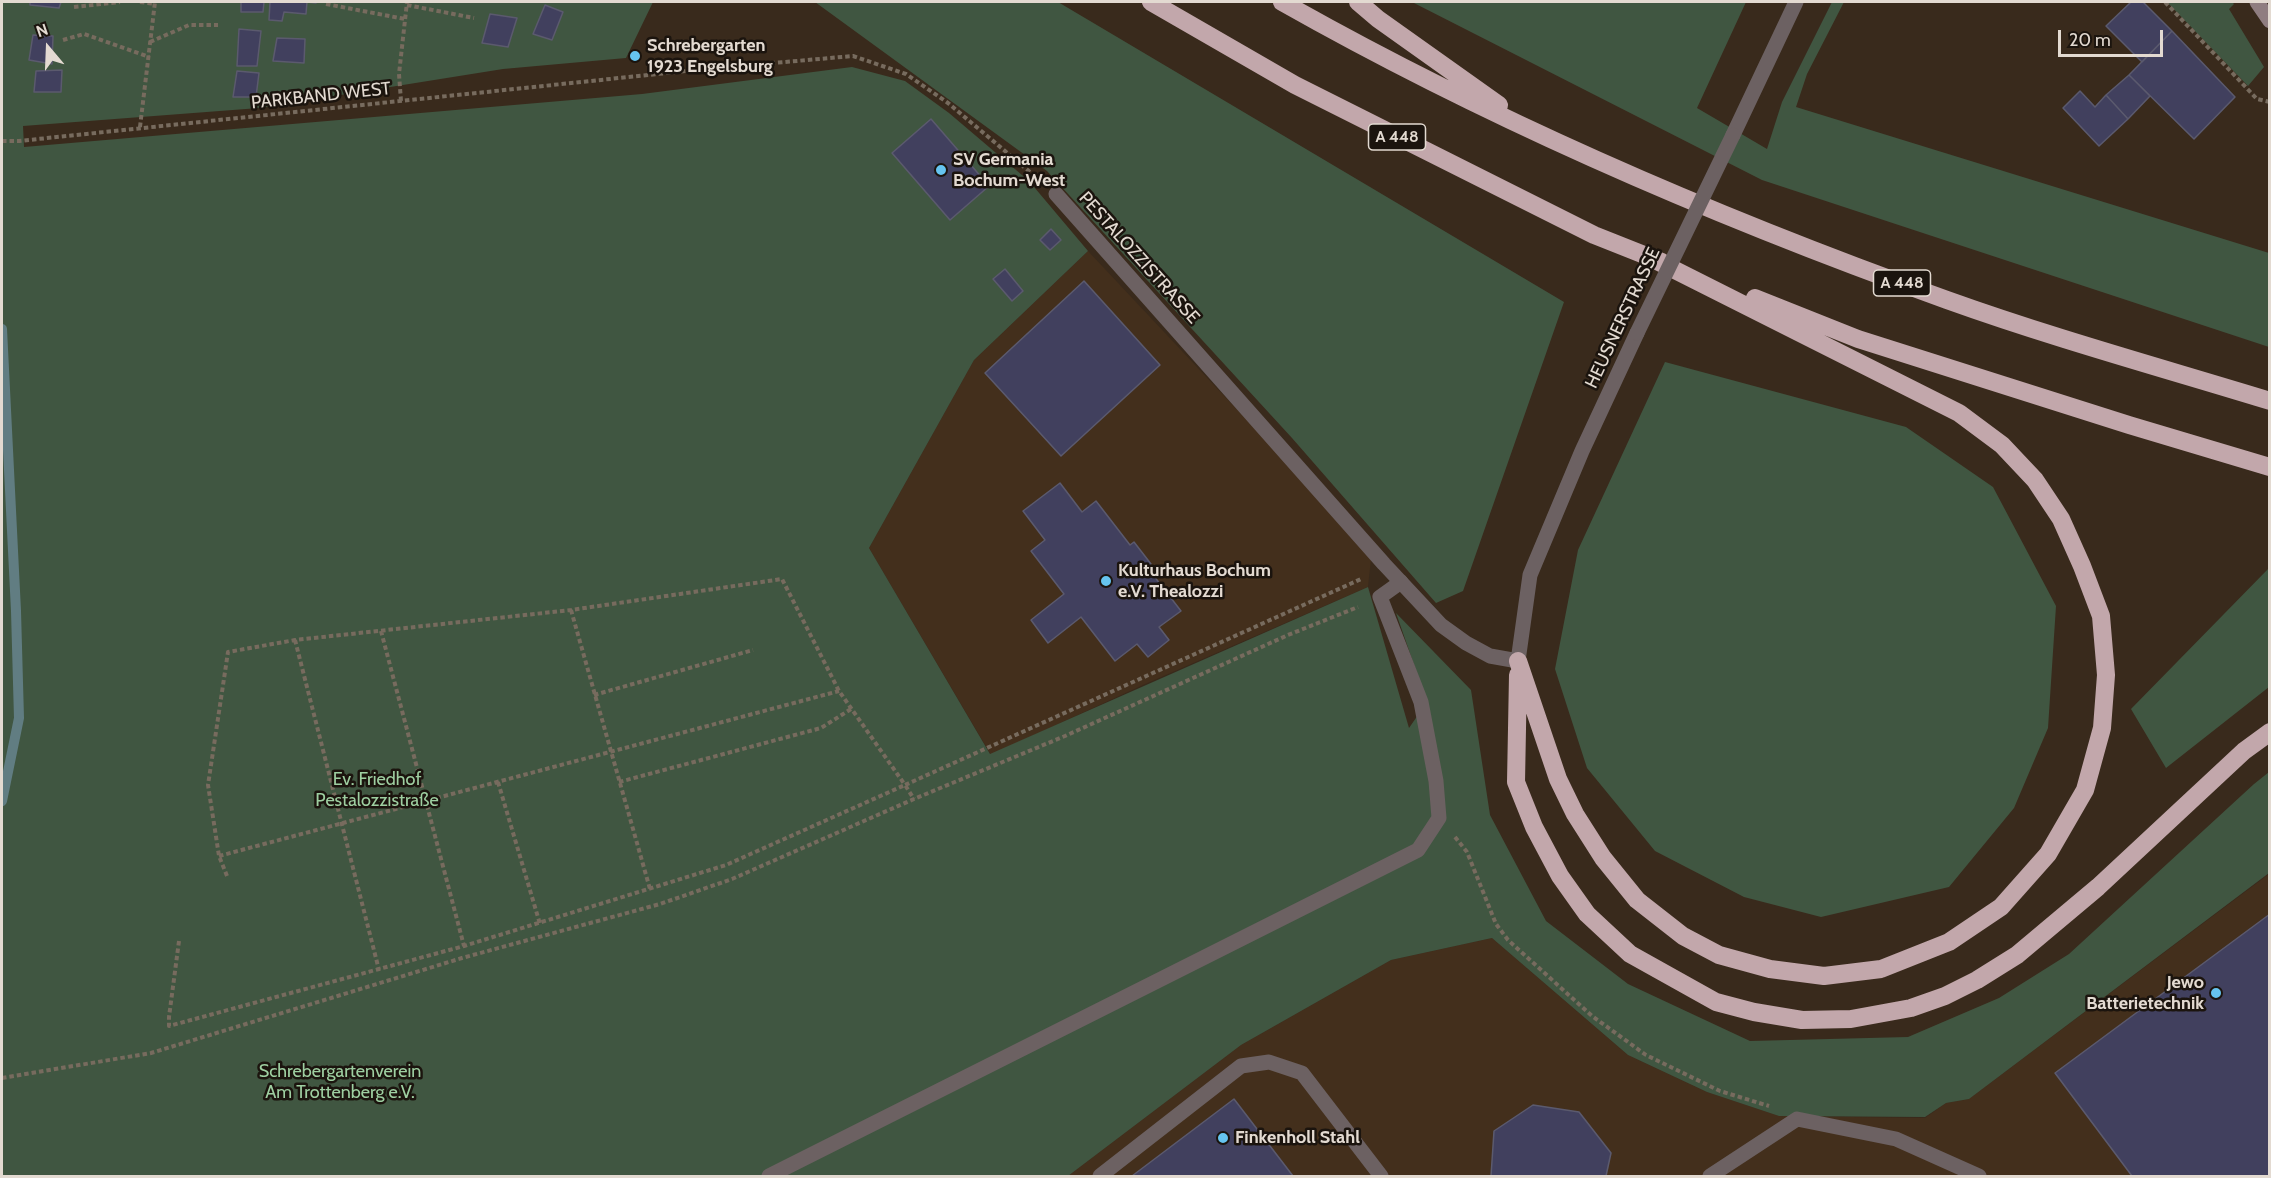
<!DOCTYPE html>
<html>
<head>
<meta charset="utf-8">
<style>
	body { margin:0 }
	#map { position:relative; width:2271px; height:1178px; overflow:hidden; background:#392a1c; font-family:Cabin,sans-serif }
	canvas { display:block }
	.frame { position:absolute; inset:0; border:3px solid #e3dad1; pointer-events:none }
	.north { position:absolute; left:18px; top:18px; width:60px; height:60px; -webkit-text-stroke:4px #1b140e; paint-order:stroke; rotate:341deg; font-size:16px; font-weight:700; line-height:24px; text-align:center; color:#e3dad1 }
	.north::after { content:''; display:block; margin:auto; width:21px; height:27px; background:#e3dad1; clip-path:polygon(50% 0,100% 100%,50% 72%,0 100%) }
	.scale { position:absolute; left:2058px; top:30px; width:105px; height:27px; box-sizing:border-box; border:3px solid #e3dad1; border-top:0; padding-left:8px; font-size:18px; line-height:21px; white-space:nowrap; color:#e3dad1; -webkit-text-stroke:4px #1b140e; paint-order:stroke }
</style>
</head>
<body>
<div id="map">
<canvas width="2271" height="1178"></canvas>
<div class="frame"></div>
<div class="north">N</div>
<div class="scale">20 m</div>
</div>
<script>
const g = document.querySelector('canvas').getContext('2d');
g.lineJoin = 'round';
function fill(path, color) { g.fillStyle = color; g.fill(path, 'evenodd'); }
function trace(path, color, width, dash) { g.strokeStyle = color; g.lineWidth = width; g.lineCap = dash ? 'butt' : 'round'; g.setLineDash(dash || []); g.stroke(path); }
function write(font, color, halo, rows, align = 'center') {
  g.font = font + ' Cabin,sans-serif'; g.lineWidth = 5; g.setLineDash([]); g.textBaseline = 'middle'; g.strokeStyle = halo; g.fillStyle = color; for (const [text, x, y, turn = 0] of rows) {
    g.save(); g.translate(x, y); g.rotate((+turn || 0) * Math.PI / 180); g.textAlign = isNaN(turn) ? turn : align; if (halo) g.strokeText(text, 0, 0); g.fillText(text, 0, 0); g.restore();
  }
}
fill(new Path2D(`
	M1088 251 1273 448 1371 559 1368 587 1145 684 991 755 869 548 974 360Z
	M2269 874V1176H1068L1241 1045 1391 960 1492 938 1628 1055 1707 1092 1779 1116 1925 1118 1946 1103 1969 1099Z`), '#432f1c');
fill(new Path2D(`
	M2 2H653L626 58 503 69 259 108 23 126 24 147 642 94 852 67 905 81 949 113 1029 181 1088 251 974 360 869 548 990 754 1368 587 1409 728 1427 702 1396 613 1471 690 1490 815 1546 921 1628 984 1750 1041 1908 1037 1999 998 2069 954 2254 784 2269 772V873L1969 1099 1946 1103 1925 1117 1779 1116 1707 1092 1628 1055 1492 938 1391 960 1241 1045 1068 1176H2Z
	M815 2H1058L1564 302 1463 591 1436 603 1292 438 1047 171Z
	M1412 2H1746L1697 108 1767 149 1782 102 1832 2H1844L1807 74 1796 107 2269 253V347L1762 180Z
	M2167 2H2232L2234 4 2229 9 2264 67 2248 86Z
	M1665 362 1906 427 1993 487 2056 606 2048 728 2014 808 1949 887 1821 917 1744 897 1655 851 1587 768 1555 669 1578 550Z
	M2269 568V687L2166 768 2131 709Z`), '#405641');
trace(new Path2D(`
	M2 329 16 611 19 718 2 801`), '#617d82', 10);
const building = new Path2D(`
	M30 2H61L59 8 30 5Z
	M241 2H264L263 12H241Z
	M270 2H316V3L307 2 306 14 284 12 282 21 269 20Z
	M2131 2H2143L2172 31 2142 62 2106 26Z
	M545 5 563 12 552 40 533 34Z
	M490 14 517 18 508 47 482 43Z
	M239 29 261 31 257 66H237Z
	M2172 31 2235 97 2194 139 2129 75Z
	M33 35 53 36 52 64 29 60Z
	M277 38 305 39 304 63 273 61Z
	M62 70 61 92H34L36 71Z
	M237 71 259 73 256 97H233Z
	M2129 75 2150 96 2128 119 2106 95Z
	M2080 91 2095 107 2106 95 2128 119 2099 146 2063 108Z
	M931 119 989 186 950 220 892 153Z
	M1051 229 1061 240 1050 250 1040 240Z
	M1005 269 1023 291 1012 301 993 279Z
	M1084 281 1160 365 1061 456 985 373Z
	M1060 483 1082 512 1096 501 1130 545 1134 542 1151 564 1147 567 1181 611 1159 627 1169 640 1148 657 1137 644 1115 661 1081 617 1048 643 1031 620 1064 594 1031 551 1045 540 1023 511Z
	M2270 914V1176H2132L2055 1073Z
	M1234 1099 1293 1176H1132Z
	M1533 1105 1579 1112 1611 1153 1606 1176H1491L1494 1131Z`);
fill(building, '#41405e');
trace(building, '#5b5a6e', 1.5);
trace(new Path2D(`
	M140 2 155 4
	M2165 2 2257 99 2270 102
	M326 4 405 19
	M407 5 474 18
	M74 7 120 2
	M63 40 84 34 149 57
	M150 42 189 25H218
	M401 101 399 74 407 2
	M140 127 155 2
	M2 141H19L705 69 853 56 906 74 948 103 1037 178
	M571 610 650 889
	M381 631 464 946
	M295 640 379 970
	M594 695 753 650
	M498 782 540 924
	M619 782 821 728 851 709
	M1455 837 1467 852 1496 924 1508 940 1592 1016 1646 1055 1720 1091 1769 1106
	M219 856 839 691
	M227 876 219 856 208 785 228 652 295 640 571 610 782 579 839 691 905 785 1361 579
	M179 941 169 1017V1026L464 946 726 865 905 785 914 799
	M2 1078 151 1053 462 958 660 904 732 879 914 799 1065 736 1288 635 1358 607`), '#776b5e', 4, [4.5, 3]);
trace(new Path2D(`
	M769 1176 1418 850 1439 818 1436 781 1421 702 1380 597 1401 582
	M1100 1176 1241 1066 1269 1062 1302 1073 1381 1176
	M1710 1176 1797 1119 1896 1139 1979 1176`), '#6c6162', 15);
trace(new Path2D(`
	M1733 135 1796 2
	M1056 194 1384 564 1441 625 1466 643 1490 656 1518 661 1530 575 1582 451 1637 333`), '#6c6162', 15);
trace(new Path2D(`
	M2257 2 2270 21`), '#8f7d80', 15);
trace(new Path2D(`
	M1151 2 1295 85 1594 235 1662 262
	M1282 2C1494 122 1718 218 1947 300 2053 338 2162 368 2270 401
	M1358 2 1378 19 1499 105
	M1755 298 1858 339 2129 425 2270 467
	M1518 661 1558 779 1575 814 1603 858 1637 900 1683 936 1719 955 1770 969 1824 976 1881 969 1949 942 2001 907 2048 854 2085 790 2102 728 2106 675 2101 616 2082 566 2061 519 2035 480 2002 445 1959 413 1651 258
	M1518 675 1516 782 1534 827 1560 876 1587 914 1630 954 1716 1002 1754 1012 1802 1020 1851 1019 1911 1008 1945 996 1977 980 2017 955 2098 887 2244 751 2270 732`), '#c2a7ab', 18);
trace(new Path2D(`
	M1637 333 1733 135`), '#6c6162', 15);
for (const [x, y, r, color] of [
	[635,56,6,"#66c4ef"],
	[941,170,6,"#66c4ef"],
	[1106,581,6,"#66c4ef"],
	[2216,993,6,"#66c4ef"],
	[1223,1138,6,"#66c4ef"]
]) { const dot = new Path2D(); dot.arc(x, y, r, 0, 2 * Math.PI); g.fillStyle = color; g.fill(dot); trace(dot, '#1b140e', 2); }
for (const [x, y, w] of [
	[1397,137,57],
	[1902,283,57]
]) { const box = new Path2D(); box.roundRect(x - w / 2, y - 13, w, 26, 4.5); g.fillStyle = '#1b140e'; g.fill(box); trace(box, '#e3dad1', 1.5); }
write('bold 16px', '#e3dad1', null, [
	["A 448",1397,137],
	["A 448",1902,283]
]);
write('bold 18px', '#e3dad1', '#1b140e', [
	["Schrebergarten",647,46],
	["1923 Engelsburg",647,67],
	["SV Germania",953,160],
	["Bochum-West",953,181],
	["Kulturhaus Bochum",1118,571],
	["e.V. Thealozzi",1118,592],
	["Jewo",2204,983,"right"],
	["Batterietechnik",2204,1004,"right"],
	["Finkenholl Stahl",1235,1138]
], 'left');
write('18px', '#e3dad1', '#1b140e', [
	["PARKBAND WEST",321,96,-6],
	["PESTALOZZISTRASSE",1139,258,48],
	["HEUSNERSTRASSE",1623,318,-65]
]);
write('18px', '#9ecfa1', '#1b140e', [
	["Ev. Friedhof",377,780],
	["Pestalozzistraße",377,801],
	["Schrebergartenverein",340,1072],
	["Am Trottenberg e.V.",340,1093]
]);
</script>
</body>
</html>
